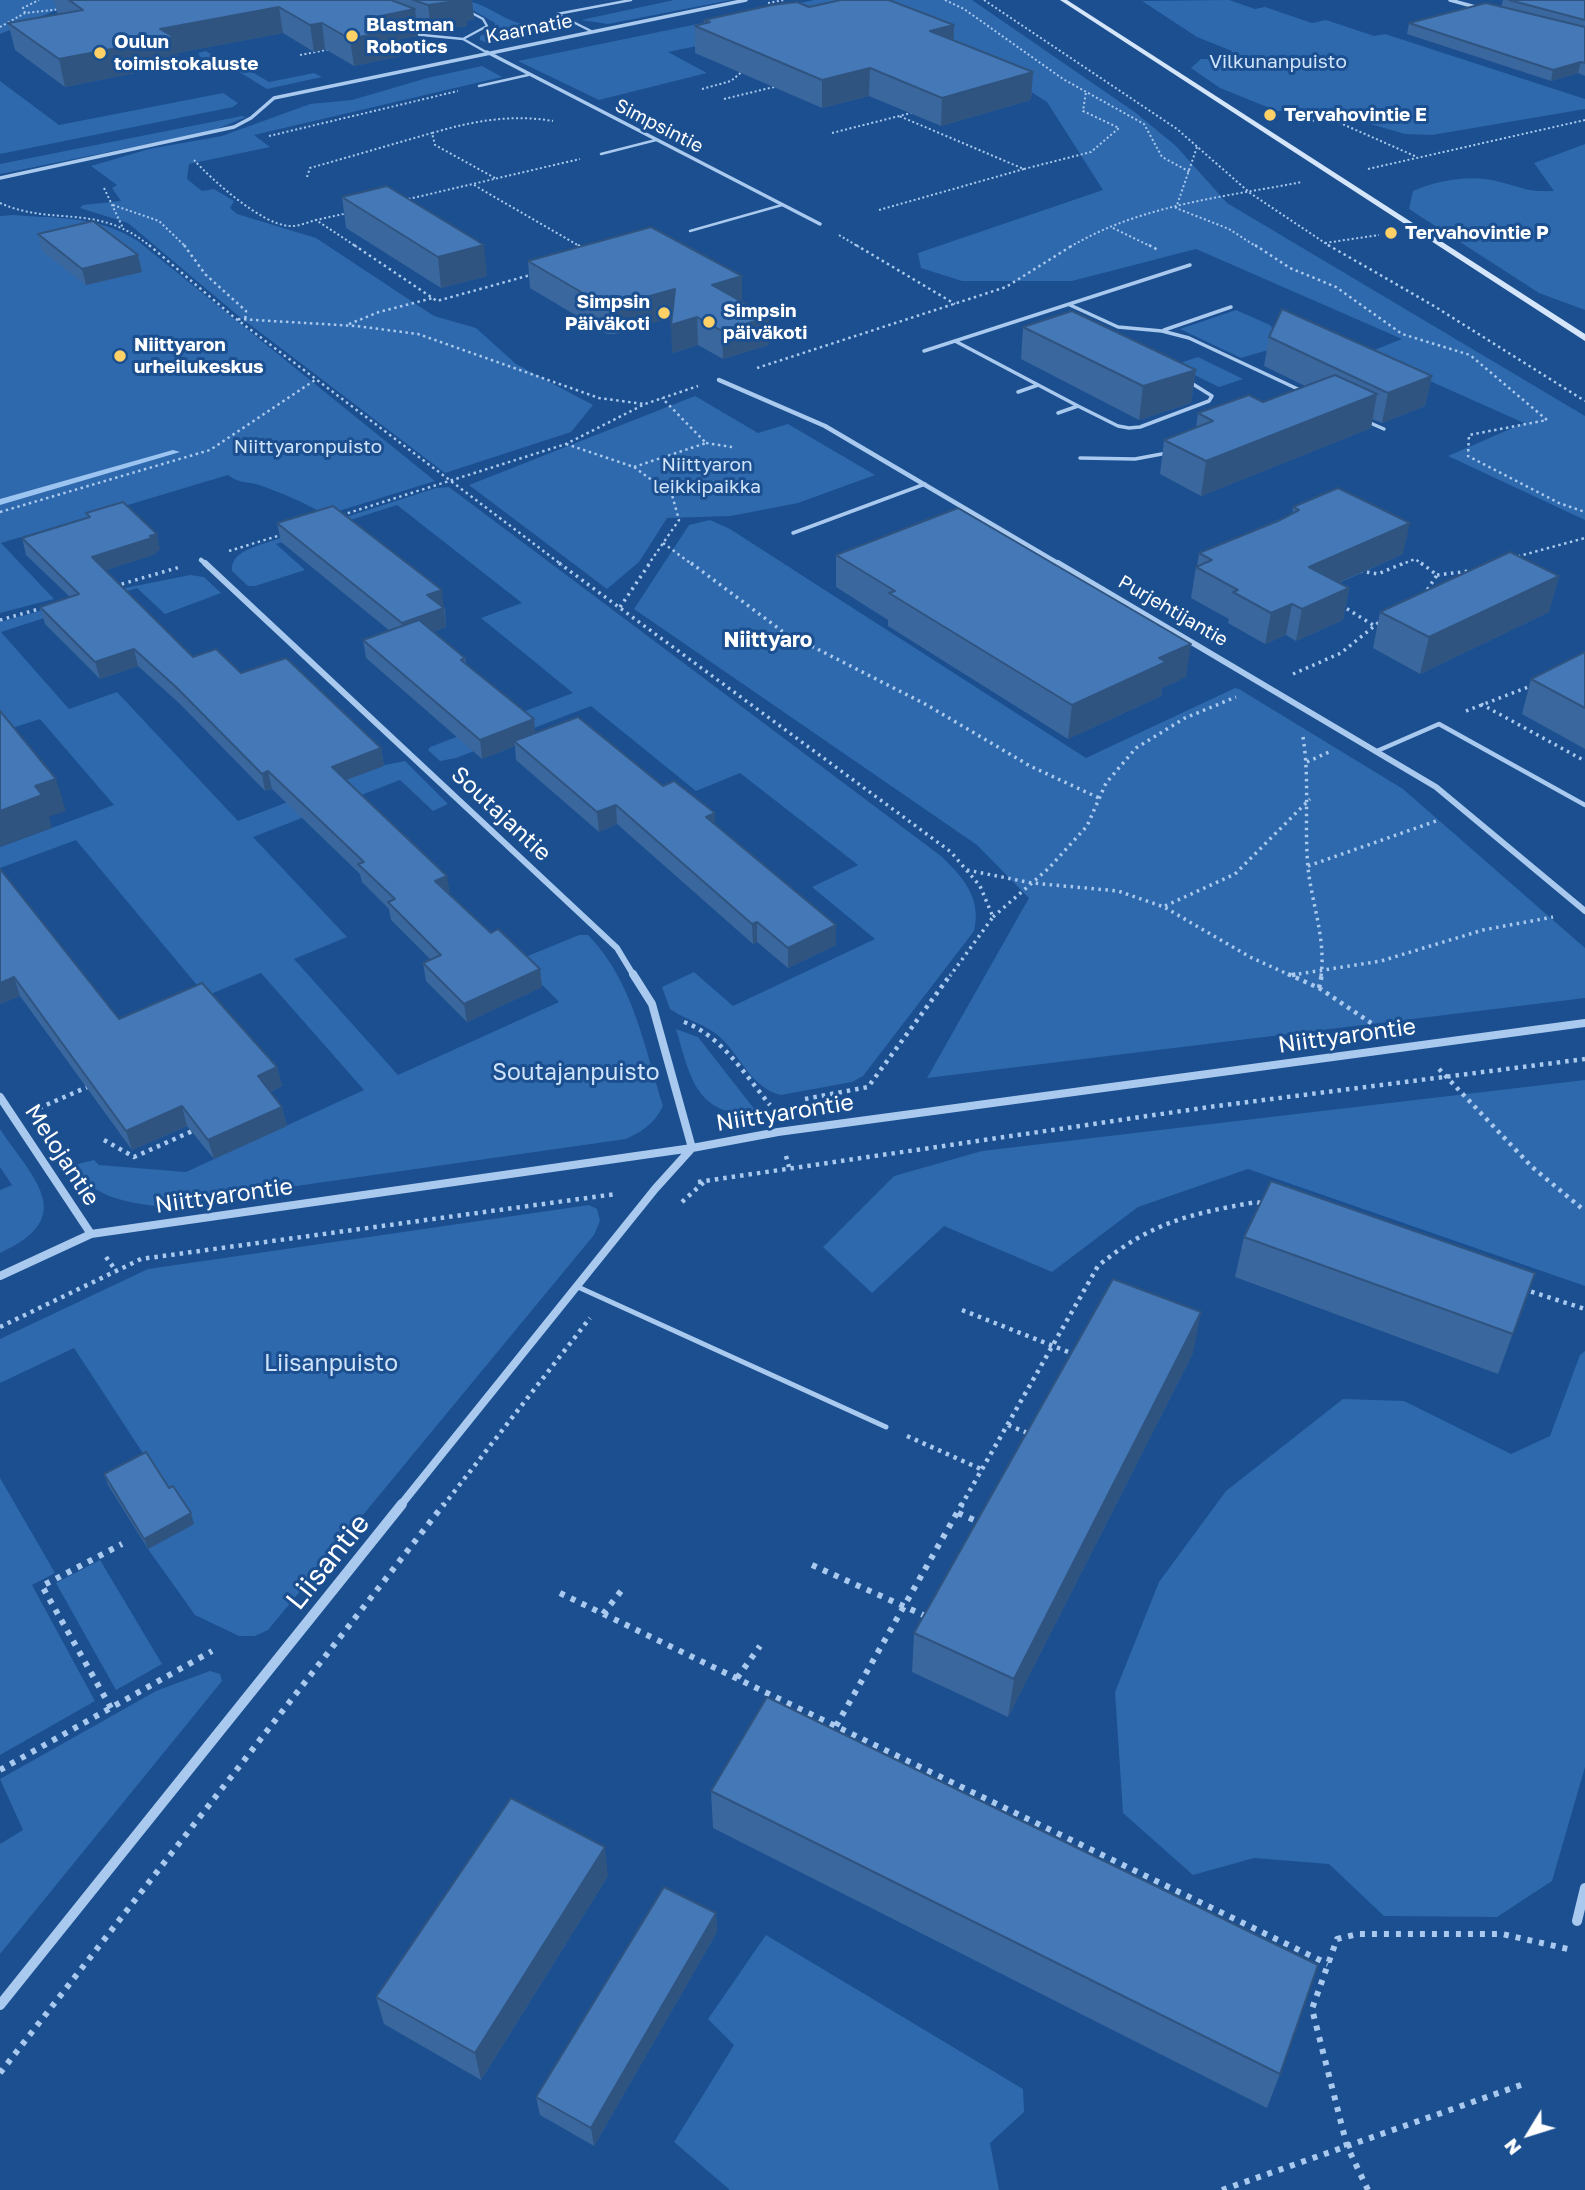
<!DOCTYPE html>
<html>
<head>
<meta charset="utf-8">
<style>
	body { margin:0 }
	#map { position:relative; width:1585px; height:2190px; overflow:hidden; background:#1b4f8f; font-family:"Golos Text",sans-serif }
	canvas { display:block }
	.north { position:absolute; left:1494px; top:2099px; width:70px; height:70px; -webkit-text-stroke:5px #1b4f8f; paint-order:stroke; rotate:232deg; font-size:19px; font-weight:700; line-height:28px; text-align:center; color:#fff }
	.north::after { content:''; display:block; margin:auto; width:24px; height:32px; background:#fff; clip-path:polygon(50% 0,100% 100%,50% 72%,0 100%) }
</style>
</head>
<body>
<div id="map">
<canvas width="1585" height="2190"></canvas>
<div class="north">N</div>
</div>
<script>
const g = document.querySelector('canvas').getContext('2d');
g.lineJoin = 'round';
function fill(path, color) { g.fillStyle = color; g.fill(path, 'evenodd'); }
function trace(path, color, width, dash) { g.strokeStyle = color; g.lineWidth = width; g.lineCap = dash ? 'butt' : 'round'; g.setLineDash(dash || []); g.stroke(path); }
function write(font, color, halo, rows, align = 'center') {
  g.font = font + ' "Golos Text",sans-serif'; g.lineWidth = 6; g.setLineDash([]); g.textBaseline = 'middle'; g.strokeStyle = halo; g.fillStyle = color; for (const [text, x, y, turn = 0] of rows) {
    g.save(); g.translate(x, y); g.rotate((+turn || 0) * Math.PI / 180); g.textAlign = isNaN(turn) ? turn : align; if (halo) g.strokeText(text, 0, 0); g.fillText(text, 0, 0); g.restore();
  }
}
fill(new Path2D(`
	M0 0H80L0 34Z
	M455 0C486 0 496 18 523 24 540 29 555 15 572 27L489 44 480 40V36L495 28V23Z
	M674 0H731L608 24 581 20Z
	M814 0H972L1136 113 1176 146 1227 203 1585 416V520L1448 456 1524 423 1367 353 1402 339 1196 249 1072 281H962L921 268 918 253 1103 190 1047 102 894 5 668 52 707 73 599 100 518 61Z
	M1229 0 1255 9 1265 7 1312 23 1326 20 1374 36 1385 34 1585 99V109L1432 135 1405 134 1329 112 1277 111 1220 88 1191 68 1201 59H1227L1232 51 1197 37 1142 1Z
	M206 51 215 57 232 60 269 82 314 73 322 77 267 89 228 65 199 63 201 58 198 53Z
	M482 66 502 77 254 135 270 147 189 164 187 179 202 191 214 189 234 201 230 208 237 214 316 238 434 316 476 328 516 364 593 405 571 432 445 473 236 314 128 223 80 208 83 205 121 201 112 188 117 185 91 166 149 149 222 136 310 104 352 100 427 78Z
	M0 81 59 125 223 93 238 103 233 107 0 154Z
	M242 116 246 117 212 131 0 174V164Z
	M1585 144V310L1539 293 1409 209 1413 191C1439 180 1472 174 1500 182 1525 188 1526 192 1554 191L1534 163Z
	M14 215C61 219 96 215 138 241L435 481 326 515C305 503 282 493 259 485 247 481 239 484 228 475L1 543 54 599 0 613V216Z
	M1236 310 1270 325 1285 345 1241 358 1180 329Z
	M1198 357 1243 379 1219 387 1174 365Z
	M695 396 758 433 788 424 875 475 798 503 731 516 667 518 639 562 607 589 469 485Z
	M449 487 941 856C963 877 982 898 974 931L863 1076 852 1082 781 1095C752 1088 742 1059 722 1039 707 1024 687 1021 670 1009L662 987 694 972 733 1006 875 939 812 887 858 865 740 773 696 791 591 706 456 758 440 761 428 750 430 747 573 693 481 618 522 603 397 505 276 544 305 570 255 586H248L232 571C231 555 246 550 259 545L436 488Z
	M710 520 730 529 1086 758 1235 688 1239 689 1403 789 1585 948V998L927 1078 1029 898 977 845 634 609 689 525Z
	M190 575 204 577 221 593 165 614 137 588 1 632 69 709 117 692 238 821 385 765 405 761 448 804 433 811 400 780 253 837 347 937 294 959 398 1075 559 1002 518 960 579 935H588C633 981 644 1046 663 1106 654 1124 643 1131 626 1139L156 1206C121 1202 92 1195 70 1166L94 1160 99 1165 186 1172 364 1090 261 973 206 996 76 840 0 868V847L114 805 40 719 0 732V622L115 590Z
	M676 1029 698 1037 759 1115C696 1116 691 1080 676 1029Z
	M1585 1080V1286L1248 1169 1138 1207 1052 1272 944 1226 872 1293 823 1247 894 1176 982 1151Z
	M0 1129C34 1180 79 1217 0 1253V1190L12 1185 0 1167Z
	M589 1205 597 1209 600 1221 594 1235 268 1630 255 1636H239L195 1615 148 1549 194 1524 171 1496 74 1348 0 1383V1339L148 1269Z
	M1585 1351V1767L1552 1881 1497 1917 1384 1916 1329 1864 1254 1858 1193 1875 1123 1813 1115 1692 1159 1582 1226 1491 1343 1399 1404 1401 1511 1454 1550 1436 1580 1355Z
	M0 1478 55 1573 32 1585 95 1701 0 1755Z
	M100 1560 162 1664 116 1690 56 1583Z
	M210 1671 220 1674 222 1681 0 1954V1844L23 1830 0 1779 156 1691Z
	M766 1935 1023 2089 1024 2112 990 2143 999 2190H730L674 2142 734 2045 708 2019Z`), '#2e69ad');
fill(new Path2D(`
	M173 450 180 452 0 505V499Z`), '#9cc4f0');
trace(new Path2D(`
	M945 0 964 9 1063 79 1144 124 1162 157 1190 172
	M984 0 1177 129 1250 193 1331 247
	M768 3 784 0
	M25 13 23 8 39 0
	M0 27 25 13 62 9
	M300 55 331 49
	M702 89 731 81 744 70
	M724 99 778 86
	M1294 119 1340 123 1417 157
	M832 133 915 112
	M269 136 458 91
	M1197 147 1176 208 1229 229 1257 247
	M194 160C212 180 261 224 289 226 298 227 308 222 316 220
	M1024 169 1091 152 1119 128 1083 111 1086 92
	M1368 169 1585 120
	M307 177 310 168 432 133
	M495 178 435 145 432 133C473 121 511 114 553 121
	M474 185 581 247
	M104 188 123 228
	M404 200 580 159
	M0 203C54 227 98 202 151 247
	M113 205 159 221 186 247
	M879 210 1024 169 899 116
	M348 213 316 220 357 247
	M1113 228 1152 247
	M839 235 859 247
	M1325 243 1379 235
	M1070 247C1140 205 1224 197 1302 182`), '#a9c9ee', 2, [2, 2.5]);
trace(new Path2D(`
	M149 245 235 318 562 565
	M184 245 205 274 246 311 245 322
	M354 245 437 301 534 274
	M578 245 584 249
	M856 245 955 304
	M1149 245 1158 250
	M1255 245 1290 268 1336 287 1402 334 1470 355 1547 420 1469 435 1468 456 1559 503 1585 512
	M1328 245 1434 306 1585 401
	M238 319 356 326 418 334 599 398 644 404
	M349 324 379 312 433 298
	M757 368 1006 287 1073 245
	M706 443 732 447
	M566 444 634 467 672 495 679 520 648 565
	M634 467 706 443 662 398
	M0 512 210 450 315 380
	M342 515 566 444 645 404 698 386
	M663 543 693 565
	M229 551 284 534
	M1512 558 1585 538
	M1400 565 1415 559 1423 565`), '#a9c9ee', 2.5, [2.5, 3.5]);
trace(new Path2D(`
	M559 563 951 852 980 886 993 917 950 976
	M691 563 782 631 927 705 1030 766 1099 798
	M1421 563 1437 575 1424 595
	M1360 571 1378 574 1404 563
	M1437 575 1478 570
	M115 586 180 567
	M1341 605 1373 625
	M620 607 650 563
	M0 620 46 607
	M1293 674 1341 653 1383 619
	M1481 704 1585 761
	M1466 711 1536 684
	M1303 737C1310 781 1304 824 1308 868 1312 904 1326 939 1321 976
	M1307 762 1329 752
	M1308 866 1439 820
	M967 870 1032 883 1118 891 1164 907 1250 957 1292 976
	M1165 906 1235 874 1310 799
	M993 917 1049 868 1087 826 1106 783 1136 748 1185 718 1236 697
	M1292 975 1381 961 1483 930 1553 917`), '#a9c9ee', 3.5, [2.5, 4.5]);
trace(new Path2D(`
	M1288 974 1319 988 1374 1025
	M1292 975 1298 974
	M1319 988 1322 974
	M684 1022C722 1036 745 1075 770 1105
	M1439 1069 1532 1167 1585 1211
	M805 1099 868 1087 951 974
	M39 1108 92 1085
	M104 1140 134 1157 197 1129
	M786 1156 789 1167
	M698 1182 1209 1107 1585 1059
	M682 1202 704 1182
	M106 1257 116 1271
	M1523 1289 1585 1309
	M962 1310 1076 1355
	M0 1327 141 1259 616 1194
	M1008 1425 1030 1434
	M907 1436 983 1470
	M443 1506 590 1318
	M961 1506 1098 1266C1151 1222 1190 1214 1256 1202L1265 1204`), '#a9c9ee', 4.5, [3.5, 5]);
trace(new Path2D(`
	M958 1513 983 1524
	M812 1565 930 1618
	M560 1593 1328 1964
	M603 1614 625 1586
	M737 1678 760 1646
	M111 1708 42 1586 122 1544
	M836 1726 962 1504
	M0 1770 212 1651
	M0 2073 444 1504
	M1222 2190 1521 2085
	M1368 2190 1347 2146 1312 2009 1337 1939 1358 1934H1502L1568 1949`), '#a9c9ee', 6, [5, 7]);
trace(new Path2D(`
	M470 12 483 19 487 26 463 39 486 52
	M591 31 557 14 631 0
	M412 34 463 39
	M479 86 528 75
	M601 154 656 140
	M690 231 782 205`), '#a9c9ee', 2.5);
trace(new Path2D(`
	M1070 305 1118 327 1162 331 1189 338 1302 391
	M1164 330 1231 307
	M955 341 1078 406 1058 413
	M924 351 1190 265
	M1018 392 1038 385
	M1078 406 1118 426 1129 428 1140 427 1209 401 1212 396 1188 381
	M1368 422 1384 429
	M1080 458 1135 459 1167 453
	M793 533 925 484`), '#a9c9ee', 3.5);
trace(new Path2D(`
	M1377 751 1439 724 1585 805`), '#a9c9ee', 4.5);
trace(new Path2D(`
	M578 1287 886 1427`), '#a9c9ee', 5);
trace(new Path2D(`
	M1450 0 1479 8
	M487 52 820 224
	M0 178 234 127 251 118 274 98 746 0`), '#a9c9ee', 3.5);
trace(new Path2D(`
	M719 380 825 426 1061 565
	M201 560 207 565`), '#a9c9ee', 4.5);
trace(new Path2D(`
	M205 563 617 948 634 976
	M1058 563 1436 787 1585 911`), '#a9c9ee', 6);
trace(new Path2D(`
	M0 1097 91 1234
	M0 1276 91 1234 692 1148 778 1132 1585 1023
	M400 1506 655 1189 692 1148 652 1004 633 974`), '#a9c9ee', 8);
trace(new Path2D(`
	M1577 1921 1585 1888
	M0 2005 402 1504`), '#a9c9ee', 10);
fill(new Path2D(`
	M1060 0H1067L1585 334V341Z`), '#d6e6fa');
fill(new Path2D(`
	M54 0H472L474 19 466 21 467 26 431 31 417 26 418 36 400 39 401 56 354 66 325 49 314 52 283 33 177 53 179 64 65 87 15 50 8 23 58 14 57 13Z
	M1503 0H1585V76L1578 73 1551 81 1407 34 1409 23 1501 7Z
	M809 7 954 25V40L1033 72 1031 100 941 126 869 96 822 108 695 53V26L704 23V20Z
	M342 197 487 276 441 288 346 228Z
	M38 234 142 272 86 285 42 251Z
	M528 261 742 302 769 345 723 359 698 345 672 353V317L616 334H607L530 288Z
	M1023 327 1196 370 1191 403 1139 420 1021 359Z
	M1269 337 1432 376 1425 406 1382 423 1372 419 1371 428 1201 496 1160 474 1164 440 1196 428 1198 413 1263 402 1305 386 1264 366Z
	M1293 507 1403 554 1339 583 1349 588 1343 620 1296 641 1286 635 1265 644 1228 623 1229 619 1191 598 1196 567 1197 566 1199 553 1292 514Z
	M86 513 160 550 155 552 156 554 106 570 193 657 241 673 381 748 384 766 346 780 450 894H449L491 933 540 969 542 987 467 1022 426 981 423 963 431 960 391 920 389 909 362 882 360 874 272 789 265 791 180 704 138 666 100 679 45 624 40 607 70 597 26 555 22 538 87 518Z
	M277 523 445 609 446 627 433 632 465 658 466 664 535 733 663 786 715 825 836 945 788 968 757 942 753 944 617 824 599 832 516 760 515 746 482 759 366 658 363 640 390 631 281 542Z
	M836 555 1186 677 1162 688 1161 696 1068 739 888 626V620L836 587Z
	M1559 576 1549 612 1420 674 1373 648 1380 612Z
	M1585 652V749L1522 714 1531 679Z
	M0 869 119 1019 277 1067 282 1086 270 1092 282 1107 287 1126 214 1159 187 1126 132 1150 20 996 0 1004Z
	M1244 1237 1535 1273 1498 1374 1235 1277Z
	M1193 1353 1008 1717 912 1672 914 1633Z
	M104 1474 169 1488 194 1524 148 1549 108 1485Z
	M711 1791 1280 2074 1267 2108 713 1828Z
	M608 1876 481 2080 384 2024 376 1997Z
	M716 1913 717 1932 594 2146 540 2115 536 2097Z`), '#3a679d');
fill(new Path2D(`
	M462 0H472L474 19 467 21V26L431 31 428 5Z
	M279 7 283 33 177 53 179 64 65 87 59 59 160 29Z
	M415 9 418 36 400 39 401 56 354 66 350 39 376 17Z
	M322 23 325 49 314 52 310 25Z
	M954 25 953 52 930 31Z
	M1581 62 1578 73 1551 81 1553 70Z
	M870 68 869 96 822 108V80Z
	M1033 72 1031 100 941 126 942 98Z
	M484 245 487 276 441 288 438 257Z
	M138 255 142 272 86 285 82 269Z
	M742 276V304L712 285Z
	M675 289 676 316 616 334 614 306Z
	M697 317 698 345 672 353 671 325Z
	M769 317V345L723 359 722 331Z
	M1196 370 1191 403 1139 420 1143 386Z
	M1432 376 1425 406 1382 423 1388 393Z
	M1377 394 1371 428 1201 496 1206 461Z
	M1410 523 1403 554 1303 598 1309 567Z
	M157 534 160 550 155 552 156 554 97 573 92 557Z
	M1559 576 1549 612 1420 674 1429 637Z
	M1349 588 1343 620 1296 641 1302 609Z
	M442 590 446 627 404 642 402 623 427 595Z
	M1292 604 1286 635 1265 644 1271 613Z
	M1191 644 1186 677 1162 688 1161 696 1068 739 1072 705 1159 658Z
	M134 649 138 666 100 679 95 662Z
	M534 719 536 738 514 741 515 746 482 759 480 740Z
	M381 748 384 766 335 784 332 767Z
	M268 771 272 789 265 791 262 774Z
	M56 779 66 811 49 817 52 828 0 847V811L35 786Z
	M616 805 617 824 599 832 597 812Z
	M715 813V833L706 817Z
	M447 876 450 894 437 899 435 881Z
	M757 922V942L753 944 752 924Z
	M836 925V945L788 968V948Z
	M540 969 542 987 467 1022 464 1004Z
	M14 977 20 996 0 1004V983Z
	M277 1067 282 1086 262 1095 258 1076Z
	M182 1106 187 1126 132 1150 126 1131Z
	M282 1107 287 1126 214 1159 208 1140Z
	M1201 1312 1193 1353 1008 1717 1014 1679Z
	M191 1513 194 1524 148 1549 144 1539Z
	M605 1847 608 1876 481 2080 475 2053Z
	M716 1913 717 1932 594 2146 591 2128Z`), '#305480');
const building = new Path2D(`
	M69 0H391L415 9 376 17 398 29 350 39 322 23 310 25 279 7 160 29 174 37 59 59 8 23 83 10Z
	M413 0H463L428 5Z
	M841 0H889L954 25 930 31 1033 72 942 98 870 68 822 80 695 26 710 22 704 20 772 5 797 2 809 7Z
	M1509 0H1585V20Z
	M1486 3 1585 27V63L1581 62 1553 70 1409 23Z
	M387 186 484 245 438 257 342 197Z
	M93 221 138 255 82 269 38 234Z
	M651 227 742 276 712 285 769 317 722 331 697 317 671 325 675 289 614 306H605L528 261Z
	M1282 309 1432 376 1388 393 1269 337Z
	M1072 311 1196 370 1143 386 1023 327Z
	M1335 375 1377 394 1206 461 1164 440 1213 421 1198 413 1249 395 1263 402Z
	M1338 488 1410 523 1309 567 1349 588 1302 609 1292 604 1271 613 1233 592 1238 590 1196 567 1212 560 1199 553 1278 521 1299 510 1293 507Z
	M123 502 157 534 150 536 152 538 92 557 193 657 216 649 241 673 286 658 381 748 332 767 447 876 435 881 491 933 498 929 540 969 464 1004 423 963 441 955 388 902 395 899 358 864 364 862 268 771 262 774 176 687 134 649 95 662 40 607 79 594 22 538 90 517 86 513Z
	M333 506 442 590 427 595 444 608 402 623 277 523Z
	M958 508 1191 644 1159 658 1166 662 1072 705 889 593 895 591 836 555Z
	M1510 552 1559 576 1429 637 1380 612Z
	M419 620 465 658 461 660 534 719 480 740 363 640Z
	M1585 652V708L1531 679Z
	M0 711 56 779 35 786 42 795 0 811Z
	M578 717 663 786 674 781 715 813 706 817 836 925 788 948 757 922 752 924 616 805 597 812 514 741Z
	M0 869 119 1019 202 983 277 1067 258 1076 282 1107 208 1140 182 1106 126 1131 14 977 0 983Z
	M1271 1181 1535 1273 1513 1334 1244 1237Z
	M1113 1279 1201 1312 1014 1679 914 1633Z
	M146 1452 169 1488 173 1486 191 1513 144 1539 104 1474Z
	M767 1697 1318 1965 1280 2074 711 1791Z
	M511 1798 605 1847 475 2053 376 1997Z
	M664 1887 716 1913 591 2128 536 2097Z`);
fill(building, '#4478b7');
trace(building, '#305480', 2);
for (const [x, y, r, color] of [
	[352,36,7,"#ffd166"],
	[100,53,7,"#ffd166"],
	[1270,115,7,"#ffd166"],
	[1391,233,7,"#ffd166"],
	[664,313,7,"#ffd166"],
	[709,322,7,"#ffd166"],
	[120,356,7,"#ffd166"]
]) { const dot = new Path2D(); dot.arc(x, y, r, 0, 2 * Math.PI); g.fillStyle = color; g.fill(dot); trace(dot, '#1b4f8f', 2.5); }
write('bold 19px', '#fff', '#1b4f8f', [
	["Blastman",366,25],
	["Robotics",366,47],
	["Oulun",114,42],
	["toimistokaluste",114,64],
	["Tervahovintie E",1284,115],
	["Tervahovintie P",1405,233],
	["Simpsin",650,302,"right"],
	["Päiväkoti",650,324,"right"],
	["Simpsin",723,311],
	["päiväkoti",723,333],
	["Niittyaron",134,345],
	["urheilukeskus",134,367]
], 'left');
write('19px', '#fff', '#1b4f8f', [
	["Kaarnatie",529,29,-11],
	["Simpsintie",659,126,27],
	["Purjehtijantie",1173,611,30]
]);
write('19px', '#cfe3fa', '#1b4f8f', [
	["Vilkunanpuisto",1278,62],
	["Niittyaronpuisto",308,447],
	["Niittyaron",707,465],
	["leikkipaikka",707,487]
]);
write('bold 21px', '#fff', '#1b4f8f', [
	["Niittyaro",768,640]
]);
write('23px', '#fff', '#1b4f8f', [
	["Soutajantie",501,814,43],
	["Niittyarontie",1347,1036,-8],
	["Niittyarontie",785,1113,-9],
	["Melojantie",62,1155,57],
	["Niittyarontie",224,1196,-8]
]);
write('23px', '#cfe3fa', '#1b4f8f', [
	["Soutajanpuisto",576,1073],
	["Liisanpuisto",331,1364]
]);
write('28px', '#fff', '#1b4f8f', [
	["Liisantie",328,1562,-51]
]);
</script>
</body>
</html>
